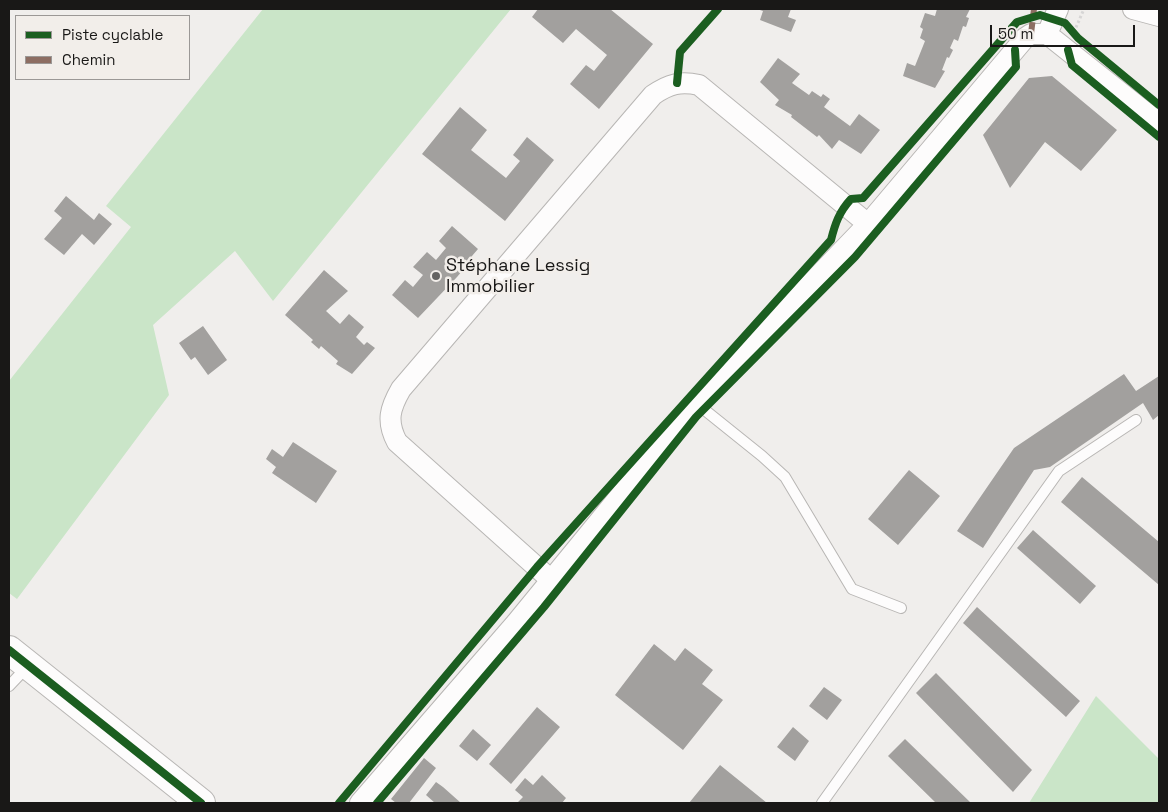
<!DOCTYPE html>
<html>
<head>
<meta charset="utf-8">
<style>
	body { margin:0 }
	#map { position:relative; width:1168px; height:812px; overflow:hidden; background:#f0eeec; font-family:"Space Grotesk",sans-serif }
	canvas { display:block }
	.frame { position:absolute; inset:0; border:10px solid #191817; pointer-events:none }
	.legend { position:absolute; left:15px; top:15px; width:175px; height:65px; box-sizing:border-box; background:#f2eeea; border:1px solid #9b9896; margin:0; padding:6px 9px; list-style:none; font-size:15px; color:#191817 }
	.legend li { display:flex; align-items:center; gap:10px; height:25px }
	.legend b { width:25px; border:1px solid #9b9896 }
	.scale { position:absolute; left:990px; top:25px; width:145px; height:22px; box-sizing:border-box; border:2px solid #191817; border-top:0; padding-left:6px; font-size:15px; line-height:18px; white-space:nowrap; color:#191817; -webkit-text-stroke:4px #f2eeea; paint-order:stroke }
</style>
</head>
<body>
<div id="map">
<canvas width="1168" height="812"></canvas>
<div class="frame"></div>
<ul class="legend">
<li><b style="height:6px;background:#1b5e20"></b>Piste cyclable</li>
<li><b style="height:6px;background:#8d6e63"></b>Chemin</li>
</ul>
<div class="scale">50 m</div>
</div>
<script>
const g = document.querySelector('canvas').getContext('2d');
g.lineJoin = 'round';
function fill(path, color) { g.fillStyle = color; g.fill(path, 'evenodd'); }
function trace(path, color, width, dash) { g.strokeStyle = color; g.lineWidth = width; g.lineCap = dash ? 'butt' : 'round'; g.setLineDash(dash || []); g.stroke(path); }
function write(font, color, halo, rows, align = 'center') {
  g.font = font + ' "Space Grotesk",sans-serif'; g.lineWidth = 5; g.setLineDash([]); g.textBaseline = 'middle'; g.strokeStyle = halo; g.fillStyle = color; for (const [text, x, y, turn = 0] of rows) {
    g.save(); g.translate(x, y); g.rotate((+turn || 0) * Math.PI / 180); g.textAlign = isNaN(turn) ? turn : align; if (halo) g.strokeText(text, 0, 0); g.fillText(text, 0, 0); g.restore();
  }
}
fill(new Path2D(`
	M263 9H511L273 301 235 251 153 325 169 395 17 599 9 593V381L131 227 106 206Z
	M1096 696 1159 759V803H1029Z`), '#cae5c8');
fill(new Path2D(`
	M538 9H610L653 44 599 109 570 84 586 65 594 71 607 55 576 29 563 43 532 17Z
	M757 9H791L788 17 796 20 791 32 760 20 763 11Z
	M937 9H970L966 17 969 18 966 27 963 26 958 41 954 39 950 48 953 50 949 58 947 57 942 70 945 71 935 88 903 76 907 63 915 66 925 41 920 38 923 29 920 27 925 13 935 16Z
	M778 58 800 74 792 83 809 95 812 91 821 97 823 94 830 99 824 107 850 126 859 114 880 130 861 154 839 140 832 149 819 135 817 137 791 117 792 115 775 105 779 100 760 82Z
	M1052 76 1117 130 1081 171 1045 142 1010 188 983 135 1029 78Z
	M460 107 487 130 471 150 506 178 520 161 513 155 527 137 554 160 505 221 422 154Z
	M66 196 94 220 99 213 112 224 94 245 82 234 64 255 44 239 62 218 54 211Z
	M452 226 478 249 472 256 471 260 465 267V263L461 268 463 270 457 277 418 318 392 295 405 280 413 287 423 275 413 267 427 252 436 260 446 248 439 241Z
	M324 270 348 291 326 311 340 324 349 314 364 327 356 337 364 345 367 342 375 348 352 374 336 364 338 361 321 346 319 349 311 342 313 340 285 315Z
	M203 326 227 360 208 375 195 357 191 360 179 343Z
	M1124 374 1136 391 1159 376V415L1153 420 1143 403 1050 467 1034 470 983 548 957 531 1014 448Z
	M293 442 337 471 316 503 272 473 276 467 266 459 272 449 283 457Z
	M909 470 940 496 898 545 868 519Z
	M1082 477 1159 542V585L1061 502Z
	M1033 530 1096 586 1080 604 1017 548Z
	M977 607 1080 701 1066 717 963 623Z
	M654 644 675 661 685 648 713 670 702 684 723 700 683 750 615 695Z
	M936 673 1032 770 1013 792 916 693Z
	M824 687 842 700 827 720 809 706Z
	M537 707 560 727 511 784 489 764Z
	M793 727 809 741 795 761 777 747Z
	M473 729 491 745 477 761 459 746Z
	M905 739 971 803H936L888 756Z
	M424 758 436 768 409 803H396L391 799Z
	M720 765 767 803H689Z
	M542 775 566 798 562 803H517L523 797 515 790 525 778 533 785Z
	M436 782 443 787 461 803H435L426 795Z`), '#a2a09e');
const lane = new Path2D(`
	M696 403 762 456 785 477 852 589 901 608
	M9 686 27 667
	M822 803 1059 471 1136 420`);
const street = new Path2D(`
	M1133 9 1159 16
	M1047 34 1058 9
	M550 579 397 442C386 421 390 408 401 389L653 95C669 84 680 81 699 85L868 224
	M360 803 516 623 696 403 868 224 1025 38 1031 34H1047L1159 123`);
const primary = new Path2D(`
	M9 650 201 803`);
trace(lane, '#b8b6b4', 12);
trace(street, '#b8b6b4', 22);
trace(primary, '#b8b6b4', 30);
trace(new Path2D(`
	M1074 32 1084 9`), '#d6d5d5', 3, [2.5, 2.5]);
trace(lane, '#fdfcfc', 10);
trace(street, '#fdfcfc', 20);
trace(primary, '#fdfcfc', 28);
trace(new Path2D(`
	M1031 34 1034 9`), '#8d6e63', 6, [12, 6]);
trace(new Path2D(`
	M1068 50 1072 65 1159 137
	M677 83 680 52 718 9
	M9 650 201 803
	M339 803 537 567 831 240C835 224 839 212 851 199L863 198 1017 22 1040 15 1065 23 1078 38 1159 105
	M377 803 544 607 696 417 855 257 1016 67 1015 50`), '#1b5e20', 8);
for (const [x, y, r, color] of [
	[436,276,5,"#646362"]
]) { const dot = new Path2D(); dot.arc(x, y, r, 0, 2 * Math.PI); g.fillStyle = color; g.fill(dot); trace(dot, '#f2eeea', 2); }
write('18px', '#191817', '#f2eeea', [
	["Stéphane Lessig",446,266],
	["Immobilier",446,287]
], 'left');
</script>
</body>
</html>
